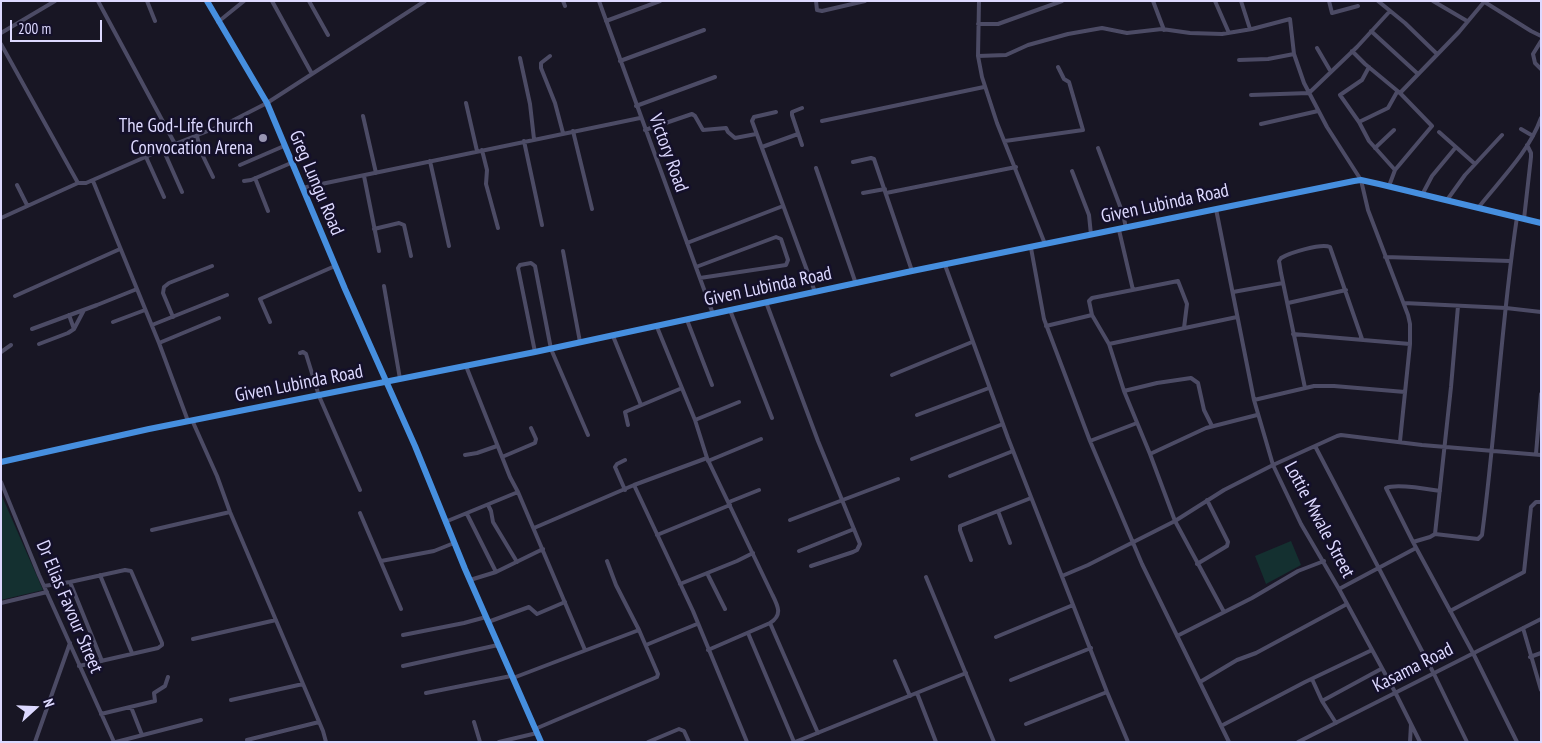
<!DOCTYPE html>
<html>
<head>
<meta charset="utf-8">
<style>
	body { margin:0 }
	#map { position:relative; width:1542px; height:743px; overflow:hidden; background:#181624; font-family:"PT Sans Narrow",sans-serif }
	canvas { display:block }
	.frame { position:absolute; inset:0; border:2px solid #ddd9ff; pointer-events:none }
	.north { position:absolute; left:10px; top:683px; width:50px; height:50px; -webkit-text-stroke:4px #14102a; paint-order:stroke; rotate:70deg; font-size:14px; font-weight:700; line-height:20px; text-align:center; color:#ddd9ff }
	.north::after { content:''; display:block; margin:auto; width:18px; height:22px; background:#ddd9ff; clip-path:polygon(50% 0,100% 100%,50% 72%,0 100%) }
	.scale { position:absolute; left:10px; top:20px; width:92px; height:22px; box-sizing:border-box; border:2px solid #ddd9ff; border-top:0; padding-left:6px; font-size:15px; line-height:18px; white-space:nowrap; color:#ddd9ff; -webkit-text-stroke:4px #14102a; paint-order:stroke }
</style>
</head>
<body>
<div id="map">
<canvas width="1542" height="743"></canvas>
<div class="frame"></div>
<div class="north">N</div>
<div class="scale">200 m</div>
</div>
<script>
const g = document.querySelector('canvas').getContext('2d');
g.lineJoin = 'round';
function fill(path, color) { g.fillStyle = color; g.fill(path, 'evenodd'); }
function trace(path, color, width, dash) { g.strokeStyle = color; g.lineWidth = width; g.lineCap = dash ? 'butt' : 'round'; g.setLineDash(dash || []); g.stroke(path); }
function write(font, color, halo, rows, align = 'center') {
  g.font = font + ' "PT Sans Narrow",sans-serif'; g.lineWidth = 5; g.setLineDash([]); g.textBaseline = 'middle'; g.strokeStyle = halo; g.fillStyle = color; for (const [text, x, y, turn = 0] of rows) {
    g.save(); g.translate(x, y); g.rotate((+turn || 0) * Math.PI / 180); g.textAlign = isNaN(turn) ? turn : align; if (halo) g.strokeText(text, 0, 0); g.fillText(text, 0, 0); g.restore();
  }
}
fill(new Path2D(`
	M1 494 43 590 1 600Z
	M1291 541 1301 565 1266 584 1255 556Z`), '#143030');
trace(new Path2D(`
	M98 1 175 144
	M147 1 155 21
	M207 1 267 103 345 289 415 446 465 569 541 742
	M272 1 312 74
	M309 1 328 35
	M563 1 565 6
	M599 1 713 314
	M816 1 817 10 822 11 865 1
	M979 1 978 56 982 77 997 123 1045 244
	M1153 1 1164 30
	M1215 1 1229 33
	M1241 1 1250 29
	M1329 1 1332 13 1358 6
	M1378 1 1405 23 1437 54
	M1433 1 1467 21
	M1483 1 1531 31 1541 36
	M606 21 660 1
	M218 22 244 1
	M978 24H998L1062 1
	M1371 31 1418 74
	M1 33 55 1
	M1541 41 1533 54 1535 63 1541 69
	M1 44 78 183
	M1317 48 1331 72
	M1352 51 1365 64 1400 93 1432 126 1395 170 1389 186
	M550 56 541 63V68L555 103 563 133
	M978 56 1006 55 1028 45 1068 34 1102 28 1127 33 1162 29 1190 33 1222 34 1252 29 1290 19 1294 54 1304 83 1327 127 1361 180 1368 210 1408 315 1410 324V344L1400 441
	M520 58 530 104 534 139
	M1239 60 1268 59 1294 54
	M620 61 704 30
	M1369 67 1362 80 1340 95 1359 122 1369 141 1395 170
	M1400 93 1459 32 1484 2
	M1251 95 1309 93 1357 47 1390 11
	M466 103 477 151
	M636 106 715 77
	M776 112 754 117 752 121 815 292
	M363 116 376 173
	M822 121 984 87
	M1359 122 1388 108 1397 92
	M1261 124 1318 111
	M1521 129 1533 136
	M645 130 692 114 695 116 703 130 726 128 728 132 735 138 756 134
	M573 131 592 209
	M1439 132 1475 164
	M197 136 201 152 213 177
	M524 141 542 225
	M1005 141 1083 130 1069 82 1064 79 1058 67
	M802 145 792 115V112L802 108
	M762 147 798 134
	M1098 148 1123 214 1126 228
	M1375 148 1394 130
	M163 149 182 192
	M482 150 487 170 486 184 498 228
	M146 157 164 197
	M430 161 449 246
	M853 162 871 158 874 159 912 271
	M240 165 284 146
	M816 168 856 284
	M1072 171 1089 215 1091 235
	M364 176 379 251
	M255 178 268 211
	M93 181 159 343 188 421
	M244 181 251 180 291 163
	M17 185 27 205
	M302 188 640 118
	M863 193 885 189
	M886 193 1016 167
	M1422 195 1432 176 1456 147
	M1447 200 1465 175 1502 135
	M1478 208C1500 180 1529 152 1541 118
	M1216 209 1254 400 1273 465 1301 524 1339 589 1395 692 1420 742
	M1 218 78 183H86L175 144 228 123 267 103 425 1
	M1524 219 1531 157V153L1527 145
	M374 229 399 223 404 225 411 256
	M1119 230 1133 290
	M687 243 783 206
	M1031 248 1044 319 1090 441 1142 564 1229 742
	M563 251 580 342
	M1385 257 1510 261
	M945 265 1008 438 1107 692 1128 742
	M696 267 776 237 781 239 788 260 786 265 700 278
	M384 286 400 379
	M1233 292 1283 283
	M15 296 120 249
	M766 302 818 441 860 544 857 550 853 552 811 566
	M1288 303 1346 290
	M1404 303 1506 308 1541 312
	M730 310 772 418
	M69 315 74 329
	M173 317 163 293 164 287 169 283 212 266
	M687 320 712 385
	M113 322 145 310
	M270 322 260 299 335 266
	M152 325 227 295
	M1046 326 1092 315
	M657 327 695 420 707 458 772 594C778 606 783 615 770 623L708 650
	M1184 328 1187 304 1178 281 1092 298 1089 301 1092 315 1109 344 1124 391 1150 454 1175 521 1224 612
	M32 329 97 305 137 289
	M1293 334 1410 344
	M613 336 641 405
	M159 343 219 318
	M39 344 68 333 74 329 84 310
	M1109 344 1237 317
	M1 352 11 345
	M535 352 518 268 520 265 531 263 535 266 551 349 588 435
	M300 353 303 352 306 354 319 396 360 490
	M466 366 510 477 518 492 585 650
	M892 375 972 342
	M1305 388 1281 273 1279 261 1281 258C1289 253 1321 243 1330 247L1362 339
	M1124 391 1157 383 1191 378 1198 383 1204 410 1212 426
	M1254 400 1314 386H1334L1405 392
	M917 415 989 388
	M192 420 217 476 230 512 323 731 326 742
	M695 420 739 402
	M628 425 625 412 682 388
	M1090 441 1137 423
	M1315 446 1434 674 1467 742
	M1150 454 1206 428 1257 415
	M1536 454 1541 394
	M465 455 477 453 497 446
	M502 457 535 443 536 439 531 428
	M912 459 1003 424
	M708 461 761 439
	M1 462 149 429 535 352 912 271 1354 181 1361 180 1379 184 1541 223
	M950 476 1013 451
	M1 482 39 575 114 742
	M634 485 693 611 747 742
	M625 490 615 467 617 464 625 460
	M1440 491C1428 489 1396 483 1386 488L1413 542 1473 653 1517 742
	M729 502 759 490
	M488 505 491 511 493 522 517 562
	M998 511 1010 543
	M360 513 401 609
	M467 514 496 572
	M790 520 898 479
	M445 522 518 492
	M534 528 634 485 707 458
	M152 530 230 512
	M1435 534 1451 387 1458 306
	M657 535 730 505
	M1413 542 1430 537 1435 534 1478 539 1482 535C1496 430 1501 323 1517 217
	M799 551 854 529
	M971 560 960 530V526L1031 498
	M381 561 434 551 454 543
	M607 561 616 585 639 630
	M1197 564 1227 546 1228 542 1207 500
	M707 573 725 609
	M100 575 132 653
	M1062 576 1088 565 1175 521 1224 490 1273 465 1337 436 1341 435 1422 445 1541 455
	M926 577 994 742
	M470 580 496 572 543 549
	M70 582 102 661
	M680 584 737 561 753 553
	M44 586 70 582 125 570 131 571 162 643V645L158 648 79 666
	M1339 589 1416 548
	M1 603 47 592
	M1450 611 1524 572 1531 507 1536 502H1541
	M488 622 529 607 537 614 565 602
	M770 623 818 733
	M1523 628 1541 690
	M748 633 794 742
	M403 635 464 623 486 617
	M1177 636 1252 598 1298 571 1324 561
	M996 637 1073 605
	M193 639 276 620
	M646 645 697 624
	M1530 657 1541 653
	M895 661 910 696
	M403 666 498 645
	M513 678 639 630 658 674 657 677 535 729
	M1312 679 1322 701 1336 723
	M1011 680 1091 648
	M1200 682 1237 660 1256 653 1347 604
	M426 693 511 676
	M917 693 936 742
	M231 700 303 684
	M1322 701 1381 669
	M131 707 142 735
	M101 714 155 701 154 693 165 686 168 677
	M474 722 480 742
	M1026 724 1107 692
	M1221 726 1305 682 1372 650
	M247 740 319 722
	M35 742 70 643
	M116 742 201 720
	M499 742 537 733
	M648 742 679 729 684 731 689 742
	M795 742 966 673
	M1298 742 1541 619
	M1410 742 1411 724`), '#4c4b65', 4);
trace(new Path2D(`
	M207 1 267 103 345 289 415 446 465 569 541 742
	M1 462 149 429 535 352 912 271 1354 181 1361 180 1379 184 1541 223`), '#468fdf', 6);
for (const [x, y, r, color] of [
	[263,138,5,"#9895b2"]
]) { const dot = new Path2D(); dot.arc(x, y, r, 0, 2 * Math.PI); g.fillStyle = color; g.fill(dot); trace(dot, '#14102a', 2); }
write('19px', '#ddd9ff', '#14102a', [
	["The God-Life Church",253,127],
	["Convocation Arena",253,149]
], 'right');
write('19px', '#ddd9ff', '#14102a', [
	["Victory Road",668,153,70],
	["Greg Lungu Road",316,183,67],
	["Given Lubinda Road",1165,204,-12],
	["Given Lubinda Road",768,287,-12],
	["Given Lubinda Road",299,384,-11],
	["Lottie Mwale Street",1319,520,62],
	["Dr Elias Favour Street",69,607,67],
	["Kasama Road",1413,668,-27]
]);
</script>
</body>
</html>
